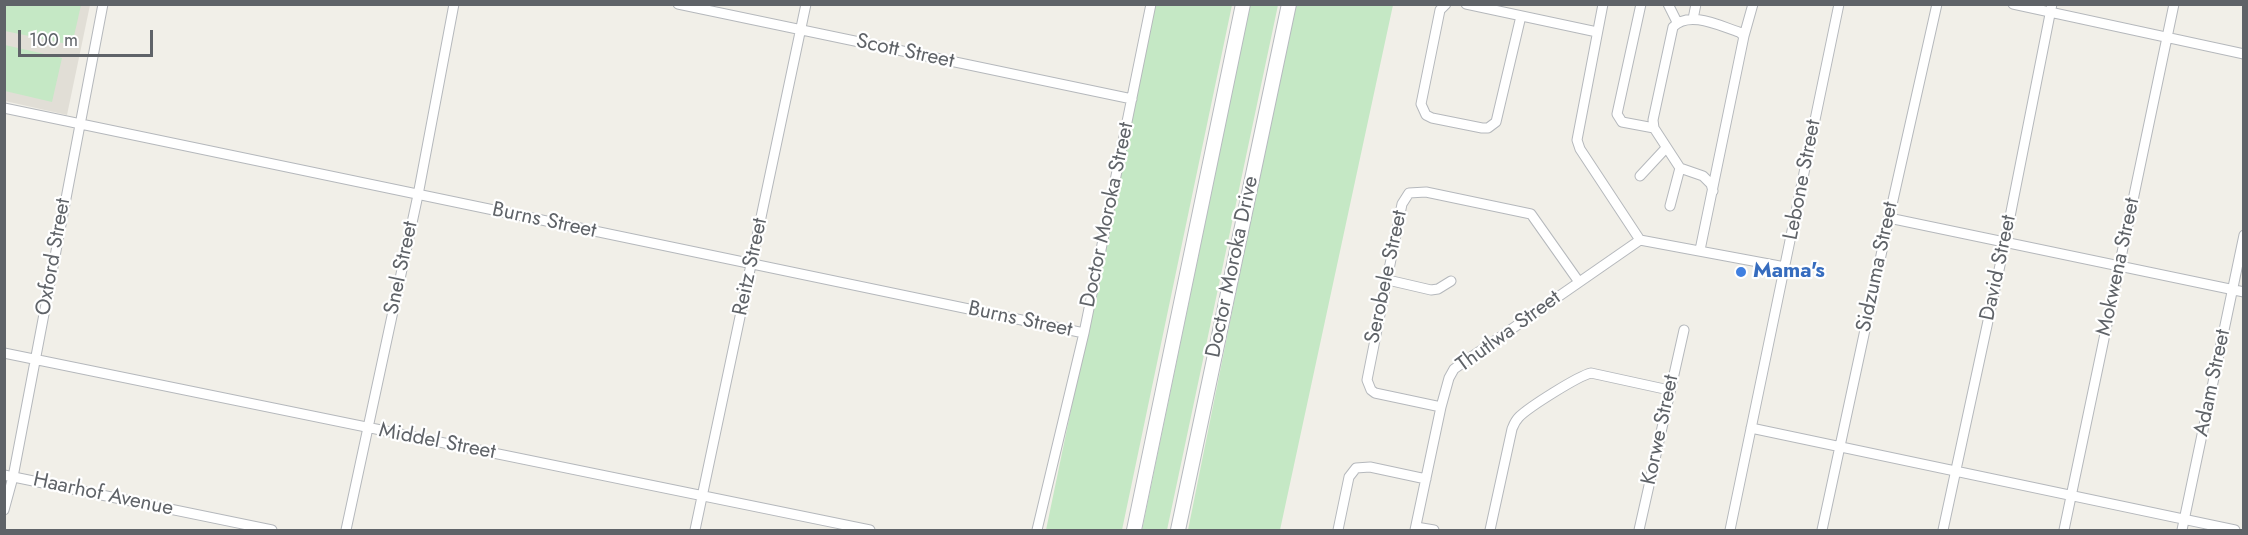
<!DOCTYPE html>
<html>
<head>
<meta charset="utf-8">
<style>
	body { margin:0 }
	#map { position:relative; width:2248px; height:535px; overflow:hidden; background:#f1efe8; font-family:Jost,sans-serif }
	canvas { display:block }
	.frame { position:absolute; inset:0; border:6px solid #5f6368; pointer-events:none }
	.scale { position:absolute; left:18px; top:30px; width:135px; height:27px; box-sizing:border-box; border:3px solid #5f6368; border-top:0; padding-left:8px; font-size:18px; line-height:21px; white-space:nowrap; color:#5f6368; -webkit-text-stroke:4px #fff; paint-order:stroke }
</style>
</head>
<body>
<div id="map">
<canvas width="2248" height="535"></canvas>
<div class="frame"></div>
<div class="scale">100 m</div>
</div>
<script>
const g = document.querySelector('canvas').getContext('2d');
g.lineJoin = 'round';
function fill(path, color) { g.fillStyle = color; g.fill(path, 'evenodd'); }
function trace(path, color, width, dash) { g.strokeStyle = color; g.lineWidth = width; g.lineCap = dash ? 'butt' : 'round'; g.setLineDash(dash || []); g.stroke(path); }
function write(font, color, halo, rows, align = 'center') {
  g.font = font + ' Jost,sans-serif'; g.lineWidth = 4.5; g.setLineDash([]); g.textBaseline = 'middle'; g.strokeStyle = halo; g.fillStyle = color; for (const [text, x, y, turn = 0] of rows) {
    g.save(); g.translate(x, y); g.rotate((+turn || 0) * Math.PI / 180); g.textAlign = isNaN(turn) ? turn : align; if (halo) g.strokeText(text, 0, 0); g.fillText(text, 0, 0); g.restore();
  }
}
fill(new Path2D(`
	M5 5H90L67 115 5 101Z`), '#e1ded6');
fill(new Path2D(`
	M4 5H81L72 45 5 31Z
	M1155 5H1232L1122 530H1046Z
	M1250 5H1278L1167 530H1142Z
	M1294 5H1393L1280 530H1188Z
	M5 45 62 58 52 102 5 91Z`), '#c5e8c5');
const street = new Path2D(`
	M678 4 1132 99
	M1446 4 1440 10 1421 104 1426 115 1432 118 1482 128H1488L1496 122 1521 16
	M1466 4 1597 32
	M1603 4 1577 140 1580 149 1640 240 1785 267
	M1641 4 1617 114 1622 122 1654 128
	M1668 4 1677 22
	M2013 4 2244 54
	M1693 19 1696 4
	M4 108 1084 333
	M1640 176 1666 148
	M1713 191 1711 184 1703 176 1680 168 1654 128 1653 120 1673 27C1689 10 1720 26 1739 32L1744 36
	M1670 206 1680 168
	M1889 218 2244 292
	M1700 250 1744 36 1753 4
	M1388 280 1431 290 1438 289 1451 281
	M4 353 870 530
	M1441 407 1375 393 1371 390 1367 380 1402 204 1409 193 1426 192 1531 214 1579 282
	M1751 428 2235 530
	M4 475 272 530
	M4 510 13 477 103 4
	M1416 527 1434 530
	M346 530 418 195 454 4
	M695 530 806 4
	M1037 530 1084 333 1151 4
	M1338 530 1349 477 1356 468 1370 467 1426 479
	M1415 530 1441 407 1449 378 1454 369 1640 240
	M1490 530 1512 429C1514 424 1515 421 1519 417 1529 407 1578 376 1591 373L1669 390
	M1639 530 1684 330
	M1730 530 1839 4
	M1822 530 1889 218 1937 4
	M1943 530 2005 242 2052 4
	M2064 530 2174 4
	M2182 530 2244 235`);
const secondary = new Path2D(`
	M1134 530 1243 4
	M1178 530 1289 4`);
trace(street, '#b5b8bc', 11);
trace(secondary, '#b6babf', 16);
trace(street, '#fff', 9);
trace(secondary, '#fff', 14);
for (const [x, y, r, color] of [
	[1741,272,6,"#3f7fe0"]
]) { const dot = new Path2D(); dot.arc(x, y, r, 0, 2 * Math.PI); g.fillStyle = color; g.fill(dot); trace(dot, '#fff', 2); }
write('21px', '#5f6368', '#fff', [
	["Scott Street",905,52,12],
	["Lebone Street",1803,180,-79],
	["Doctor Moroka Street",1108,215,-78],
	["Burns Street",544,221,12],
	["Oxford Street",54,257,-80],
	["Reitz Street",751,267,-78],
	["Doctor Moroka Drive",1233,267,-78],
	["Sidzuma Street",1878,267,-78],
	["Mokwena Street",2119,267,-78],
	["Snel Street",402,268,-78],
	["David Street",1999,268,-78],
	["Serobele Street",1387,277,-78],
	["Burns Street",1020,320,12],
	["Thutlwa Street",1509,332,-36],
	["Adam Street",2213,383,-78],
	["Korwe Street",1661,430,-78],
	["Middel Street",437,442,11],
	["Haarhof Avenue",103,495,12]
]);
write('bold 21px', '#366cbe', '#fff', [
	["Mama's",1753,272]
], 'left');
</script>
</body>
</html>
